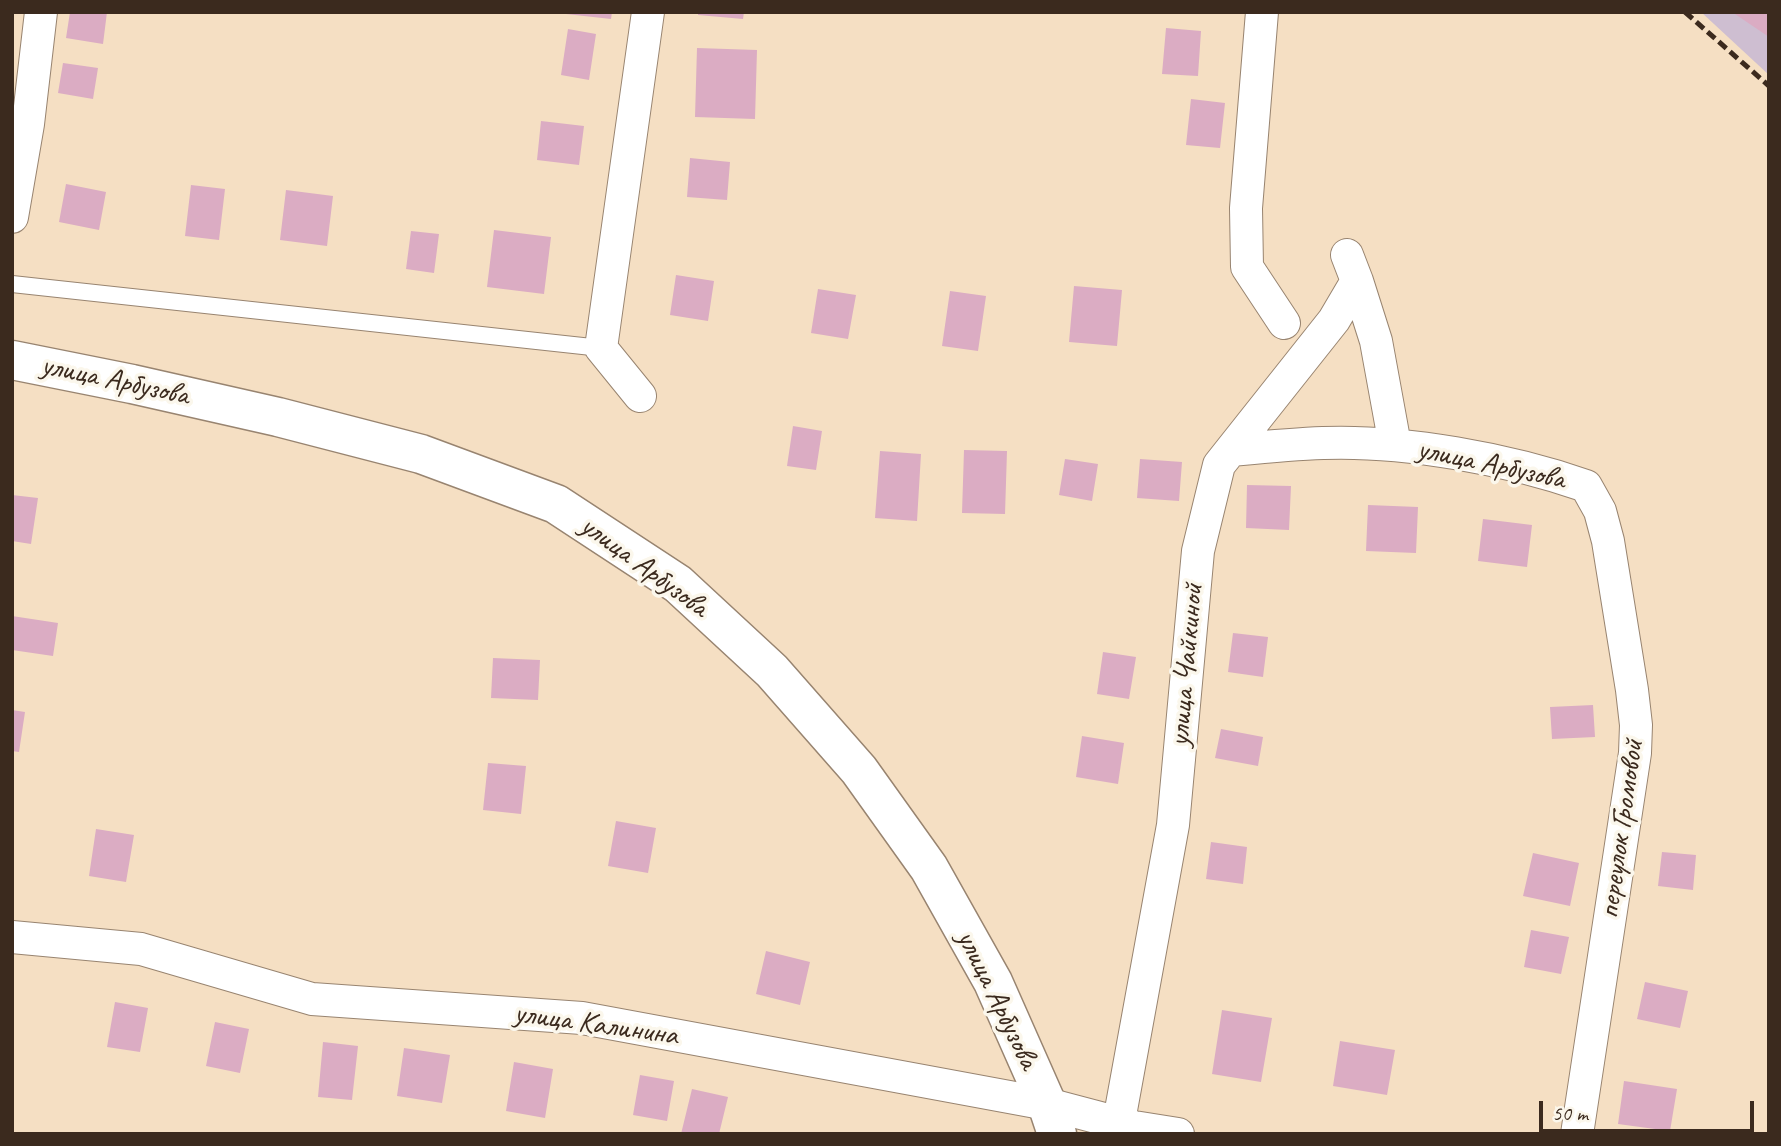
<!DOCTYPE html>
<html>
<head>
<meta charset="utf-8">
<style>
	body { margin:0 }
	#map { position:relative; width:1781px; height:1146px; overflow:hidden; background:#f5dfc3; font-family:Caveat,sans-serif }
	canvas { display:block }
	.frame { position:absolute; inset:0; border:14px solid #3b2a1e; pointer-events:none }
	.scale { position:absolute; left:1539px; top:1101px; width:215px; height:32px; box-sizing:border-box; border:4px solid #3b2a1e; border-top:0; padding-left:9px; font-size:21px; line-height:24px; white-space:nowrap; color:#3b2a1e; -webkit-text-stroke:5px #fbf7ec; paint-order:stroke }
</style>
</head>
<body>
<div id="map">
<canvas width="1781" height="1146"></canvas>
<div class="frame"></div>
<div class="scale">50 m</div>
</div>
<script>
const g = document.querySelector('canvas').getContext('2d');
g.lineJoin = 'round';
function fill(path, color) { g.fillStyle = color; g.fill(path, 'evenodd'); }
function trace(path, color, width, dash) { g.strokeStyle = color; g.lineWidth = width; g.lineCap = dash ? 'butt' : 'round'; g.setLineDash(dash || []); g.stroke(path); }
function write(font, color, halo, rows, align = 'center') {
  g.font = font + ' Caveat,sans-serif'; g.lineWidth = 7; g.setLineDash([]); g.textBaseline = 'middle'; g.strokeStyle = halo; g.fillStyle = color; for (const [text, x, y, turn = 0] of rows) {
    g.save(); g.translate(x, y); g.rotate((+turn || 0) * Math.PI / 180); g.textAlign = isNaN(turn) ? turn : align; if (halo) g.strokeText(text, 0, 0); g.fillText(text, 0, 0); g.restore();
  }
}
fill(new Path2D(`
	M1701 12H1769V75Z`), '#cebed1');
fill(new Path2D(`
	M70 12H107L103 44 66 38Z
	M566 12H612L611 19 566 14Z
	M698 12H744L743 19 698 15Z
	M1732 12H1769V37Z
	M1166 28 1201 31 1198 76 1162 74Z
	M568 29 596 34 589 80 561 75Z
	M697 48 757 50 755 119 695 117Z
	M63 63 98 68 93 99 58 93Z
	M1191 99 1225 103 1220 148 1186 145Z
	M541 121 584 126 579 165 537 160Z
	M690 158 730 162 727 200 687 197Z
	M66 184 106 192 99 230 59 222Z
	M191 185 225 189 219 240 185 236Z
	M286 190 333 196 327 246 280 240Z
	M494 230 551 237 544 294 487 287Z
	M411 231 439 234 434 273 406 269Z
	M676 275 714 281 708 321 670 315Z
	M1074 286 1122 290 1117 346 1069 342Z
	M818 289 856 295 848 339 811 333Z
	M950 291 986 296 978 351 942 346Z
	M793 426 822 431 816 470 787 466Z
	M964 450 1007 451 1005 514 962 513Z
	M880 451 921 454 917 521 875 518Z
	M1065 459 1098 464 1092 501 1059 495Z
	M1140 459 1182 462 1179 501 1137 498Z
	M1247 485 1291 486 1289 530 1246 528Z
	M12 495 38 498 31 544 12 541Z
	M1368 505 1418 507 1416 553 1366 551Z
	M1483 519 1532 525 1527 567 1478 561Z
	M12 616 58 623 53 656 12 650Z
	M1233 633 1268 637 1263 677 1228 672Z
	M1103 652 1136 657 1129 699 1097 694Z
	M493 658 540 660 538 700 491 698Z
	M1593 705 1595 737 1552 739 1550 707Z
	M12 710 25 712 19 752 12 751Z
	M1221 729 1263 737 1258 766 1215 758Z
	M1082 736 1124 743 1118 784 1076 777Z
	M488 763 526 766 521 814 483 810Z
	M616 821 656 828 648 873 608 866Z
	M96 829 134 835 126 882 89 876Z
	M1211 842 1247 847 1243 884 1206 879Z
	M1662 852 1696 855 1693 890 1658 886Z
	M1533 853 1579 863 1570 906 1523 896Z
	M1531 930 1569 937 1561 974 1524 967Z
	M766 951 810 962 800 1005 756 994Z
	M1645 982 1688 991 1680 1028 1637 1019Z
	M115 1002 148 1008 140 1052 107 1047Z
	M1222 1010 1272 1018 1261 1082 1212 1074Z
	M215 1022 249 1029 240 1073 206 1066Z
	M1340 1041 1395 1050 1387 1095 1333 1086Z
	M323 1042 358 1046 352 1100 318 1097Z
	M404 1048 450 1055 442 1103 397 1096Z
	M514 1062 553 1069 545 1118 506 1111Z
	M640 1075 674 1081 667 1121 633 1115Z
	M1624 1081 1677 1089 1670 1131 1618 1124Z
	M692 1089 728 1097 719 1134H681Z`), '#dbacc3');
const lane = new Path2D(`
	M12 284 601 348`);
const street = new Path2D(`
	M1262 12 1246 208 1247 267 1284 323
	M12 217 28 124 41 12
	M1357 281 1376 341 1395 445
	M640 396 601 348 648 12
	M1232 450C1263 447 1293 444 1323 443 1404 440 1509 459 1586 486L1600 511 1608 541 1632 690 1636 725 1635 753 1577 1134
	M12 937 141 949 312 999 582 1018 1047 1104 1134 1127 1178 1134
	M1119 1121 1173 825 1198 551 1219 465 1334 320 1357 281 1347 255`);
const secondary = new Path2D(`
	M12 360 132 384 278 417 421 454 556 504 678 584 772 671 859 770 929 868 993 982 1047 1104 1057 1134`);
trace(lane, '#988470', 18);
trace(street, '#988470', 34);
trace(secondary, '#988470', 41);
trace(lane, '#fff', 16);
trace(street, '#fff', 32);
trace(secondary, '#fff', 38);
trace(new Path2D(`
	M1685 12 1769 86`), '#3b2a1e', 5, [10, 5]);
write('30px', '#3b2a1e', '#fbf7ec', [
	["улица Арбузова",115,381,12],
	["улица Арбузова",1491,465,12],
	["улица Арбузова",644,567,36],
	["улица Чайкиной",1187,665,-85],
	["переулок Громовой",1622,829,-82],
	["улица Арбузова",997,1000,64],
	["улица Калинина",596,1025,8]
]);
</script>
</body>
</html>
